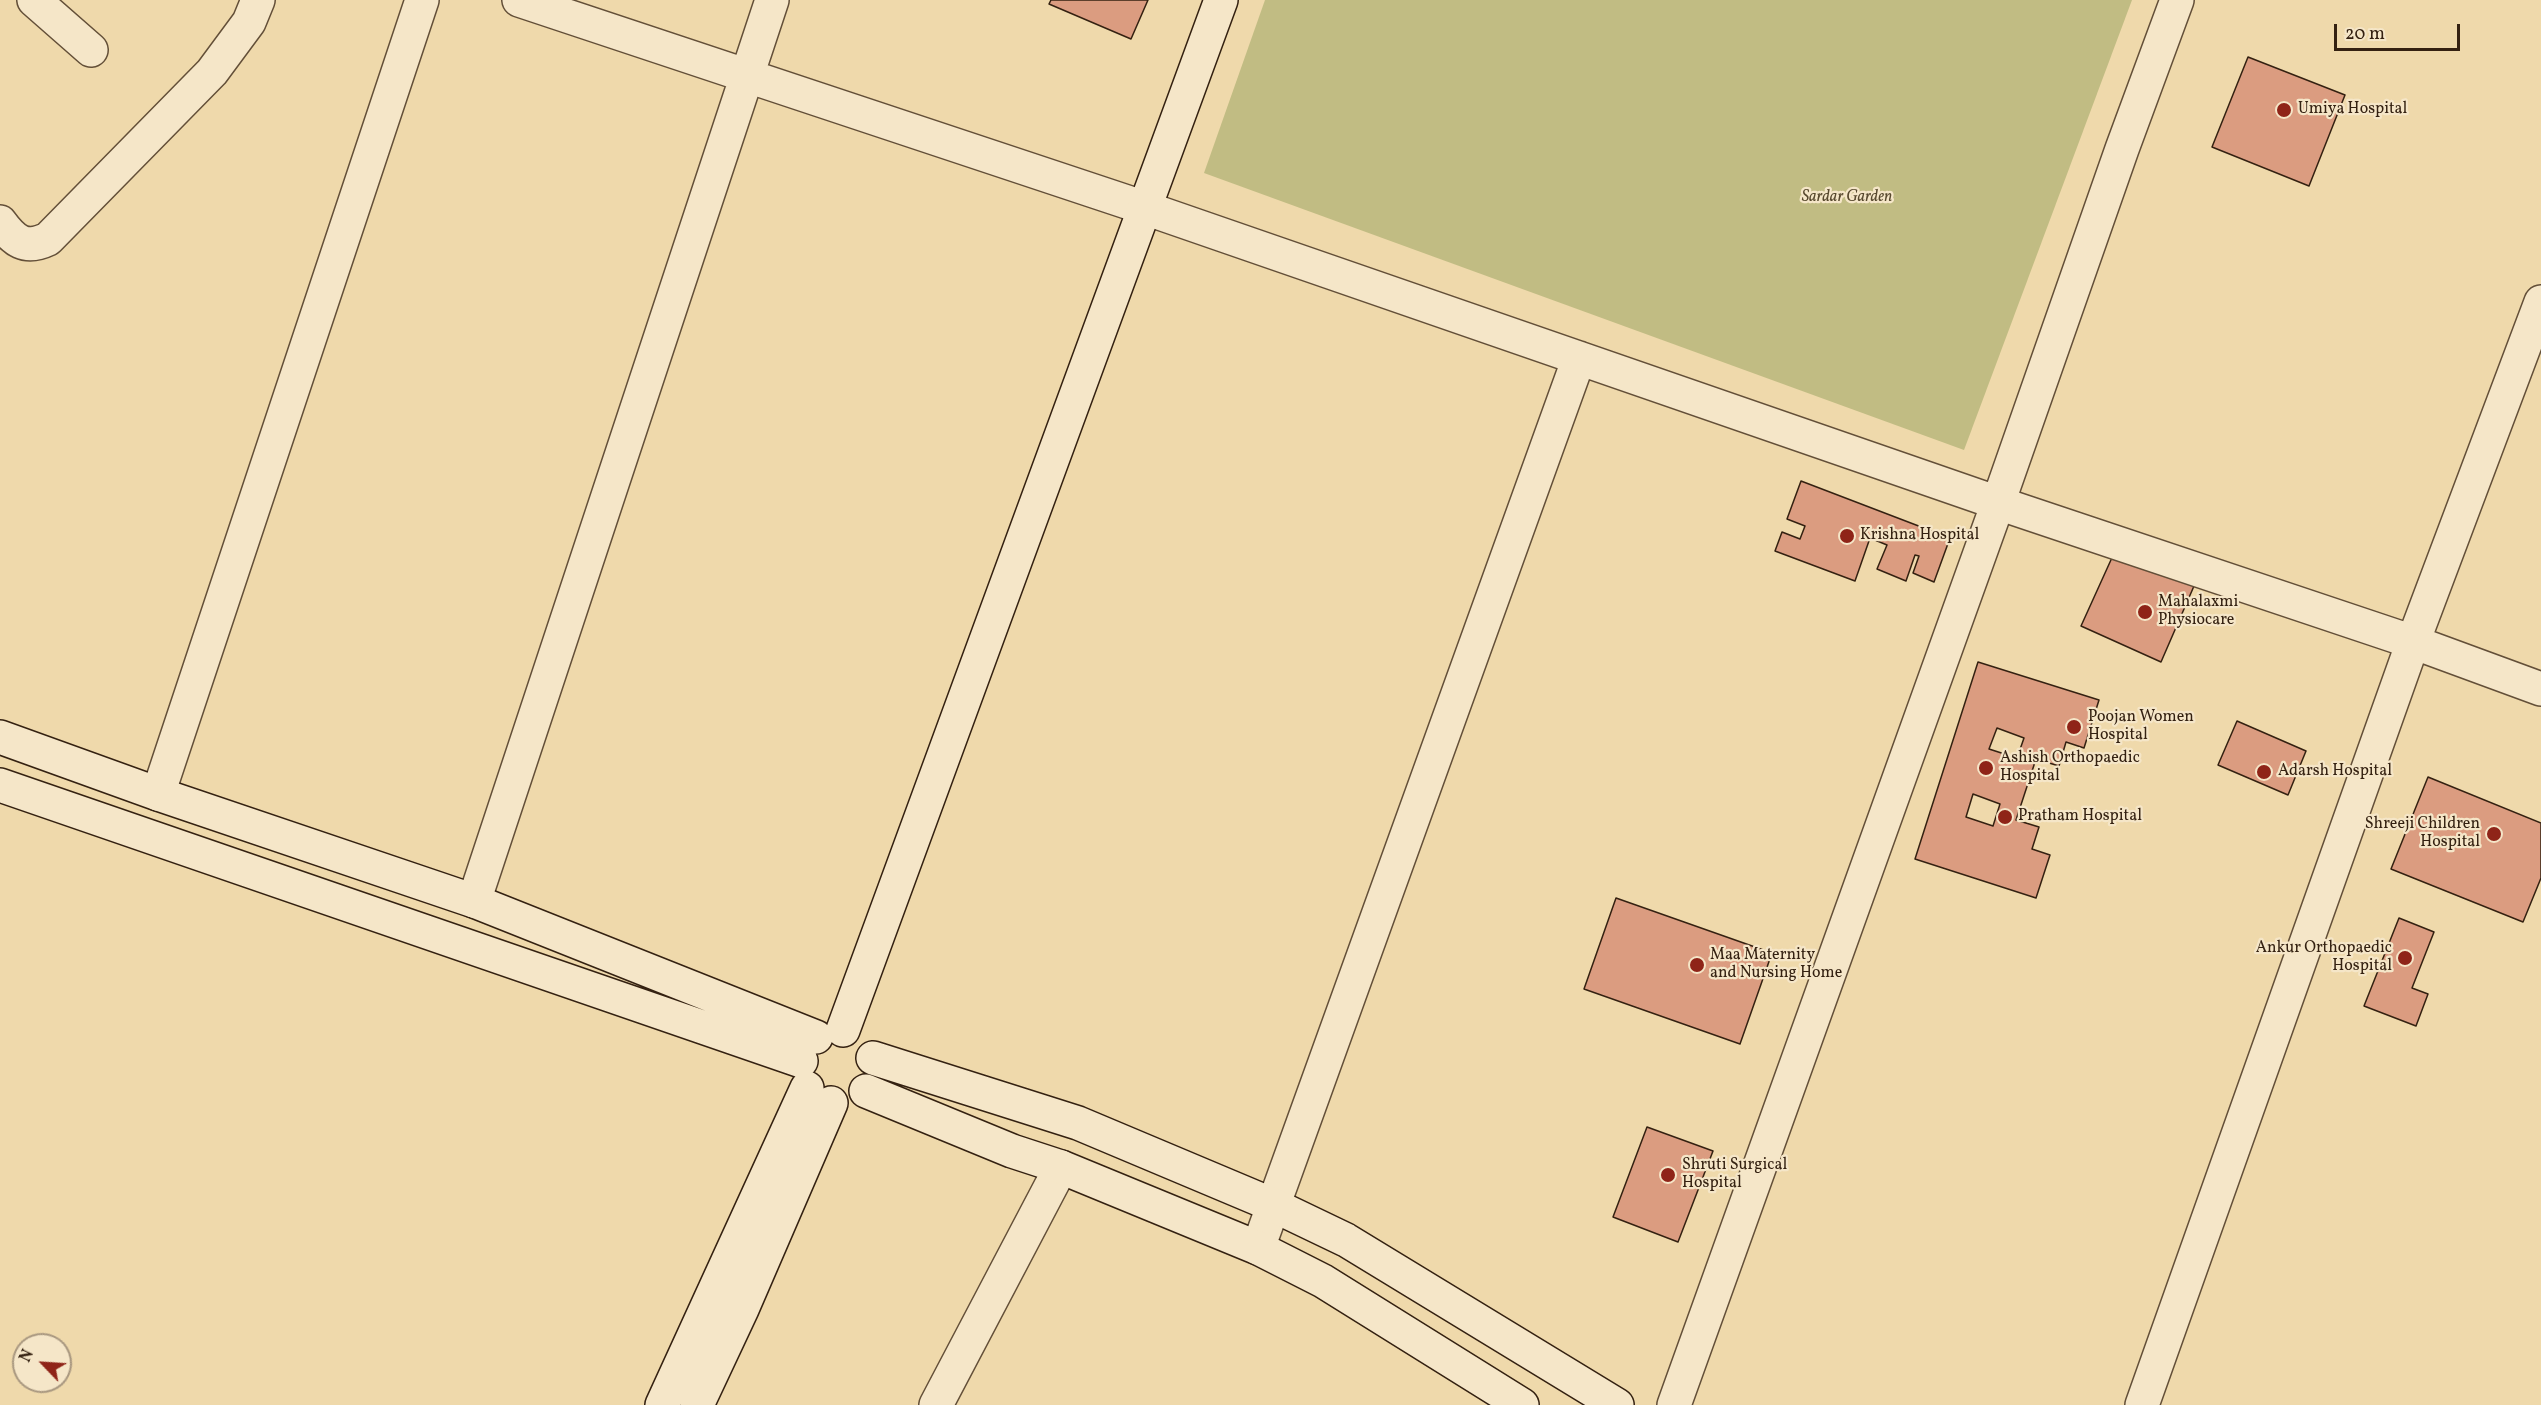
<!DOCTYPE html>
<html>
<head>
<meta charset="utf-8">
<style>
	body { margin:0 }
	#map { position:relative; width:2541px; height:1405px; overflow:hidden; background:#efd9ab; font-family:Vollkorn,serif }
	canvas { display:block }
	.north { position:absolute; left:12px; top:1333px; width:60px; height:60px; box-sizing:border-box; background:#f5e6c8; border:2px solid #a8977f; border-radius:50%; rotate:295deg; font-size:16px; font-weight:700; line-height:24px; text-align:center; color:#342111 }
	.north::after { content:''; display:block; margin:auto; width:21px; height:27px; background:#8f2418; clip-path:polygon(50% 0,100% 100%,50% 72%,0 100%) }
	.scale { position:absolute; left:2334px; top:24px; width:126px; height:27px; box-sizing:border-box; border:3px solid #342111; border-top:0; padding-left:8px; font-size:18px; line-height:21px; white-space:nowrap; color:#342111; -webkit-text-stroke:4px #f5e6c8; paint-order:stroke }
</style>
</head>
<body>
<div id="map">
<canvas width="2541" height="1405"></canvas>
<div class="north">N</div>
<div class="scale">20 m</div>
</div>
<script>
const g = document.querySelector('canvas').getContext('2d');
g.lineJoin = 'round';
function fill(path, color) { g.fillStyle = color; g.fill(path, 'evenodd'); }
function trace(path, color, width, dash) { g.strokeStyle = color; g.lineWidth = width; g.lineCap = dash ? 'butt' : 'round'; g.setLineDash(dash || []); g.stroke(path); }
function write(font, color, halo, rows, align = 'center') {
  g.font = font + ' Vollkorn,serif'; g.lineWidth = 4.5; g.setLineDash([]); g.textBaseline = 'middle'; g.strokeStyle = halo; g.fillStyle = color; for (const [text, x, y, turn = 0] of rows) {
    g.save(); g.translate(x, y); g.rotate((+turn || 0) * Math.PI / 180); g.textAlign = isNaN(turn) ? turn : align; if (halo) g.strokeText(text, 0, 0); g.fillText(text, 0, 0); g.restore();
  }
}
fill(new Path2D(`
	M1265 0H2132L1964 450 1204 173Z`), '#c1bc83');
const building = new Path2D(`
	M1051 0H1148L1131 39 1049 4Z
	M2248 57 2345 95 2309 186 2212 147Z
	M1801 481 1950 538 1934 582 1913 573 1919 556 1915 555 1906 581 1877 569 1887 545 1870 538 1855 581 1775 551 1782 532 1800 539 1805 526 1787 519Z
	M2115 551 2194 586 2161 662 2081 626Z
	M1978 662 2099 700 2084 748 2066 742 2059 766 2036 759 2016 820 2039 827 2032 849 2050 855 2036 898 1915 859ZM1997 728 2024 738 2017 758 1989 749ZM1973 794 2000 804 1993 826 1966 817Z
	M2237 721 2306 751 2288 795 2218 765Z
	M2428 777 2541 823V878L2523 922 2391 869Z
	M1616 898 1772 953 1740 1044 1584 989Z
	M2399 918 2434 932 2412 988 2428 994 2416 1026 2364 1006Z
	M1647 1127 1713 1151 1678 1242 1613 1217Z`);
fill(building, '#db9c80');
trace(building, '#342111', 1.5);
const street = new Path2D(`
	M34 0 91 50
	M519 0 1145 208 1998 503 2413 642 2541 689
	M0 222C14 241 25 250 48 239L212 72 249 22 258 0
	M158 794 422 0
	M474 901 772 0
	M1258 1248 1579 358
	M936 1405 1061 1167
	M1674 1405 1998 503 2122 149 2177 0
	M2142 1405 2413 642 2541 302`);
const secondary = new Path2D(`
	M0 737 158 794 474 901 816 1037
	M0 785 801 1061
	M843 1030 1221 0
	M873 1058 1078 1123 1273 1205 1346 1240 1617 1405
	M866 1091 1012 1151 1061 1167 1258 1248 1323 1281 1522 1405
	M662 1405 807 1088
	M697 1405 742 1309 831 1103`);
trace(street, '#634f38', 36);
trace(secondary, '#342111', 36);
trace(street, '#f5e6c8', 33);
trace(secondary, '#f5e6c8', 33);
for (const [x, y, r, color] of [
	[2284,110,8,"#8f2418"],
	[1847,536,8,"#8f2418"],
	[2145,612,8,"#8f2418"],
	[2074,727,8,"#8f2418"],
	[1986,768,8,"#8f2418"],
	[2264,772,8,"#8f2418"],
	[2005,817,8,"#8f2418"],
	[2494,834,8,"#8f2418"],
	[2405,958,8,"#8f2418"],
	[1697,965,8,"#8f2418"],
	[1668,1175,8,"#8f2418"]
]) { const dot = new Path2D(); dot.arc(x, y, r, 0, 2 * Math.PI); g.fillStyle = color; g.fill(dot); trace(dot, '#f5e6c8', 2); }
write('16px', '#342111', '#f5e6c8', [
	["Umiya Hospital",2298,110],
	["Krishna Hospital",1860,536],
	["Mahalaxmi",2158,603],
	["Physiocare",2158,621],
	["Poojan Women",2088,718],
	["Hospital",2088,736],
	["Ashish Orthopaedic",2000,759],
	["Hospital",2000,777],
	["Adarsh Hospital",2278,772],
	["Pratham Hospital",2018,817],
	["Shreeji Children",2480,825,"right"],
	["Hospital",2480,843,"right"],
	["Ankur Orthopaedic",2392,949,"right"],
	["Hospital",2392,967,"right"],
	["Maa Maternity",1710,956],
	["and Nursing Home",1710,974],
	["Shruti Surgical",1682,1166],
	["Hospital",1682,1184]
], 'left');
write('italic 16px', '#57482e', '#f5e6c8', [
	["Sardar Garden",1847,198]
]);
</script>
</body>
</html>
